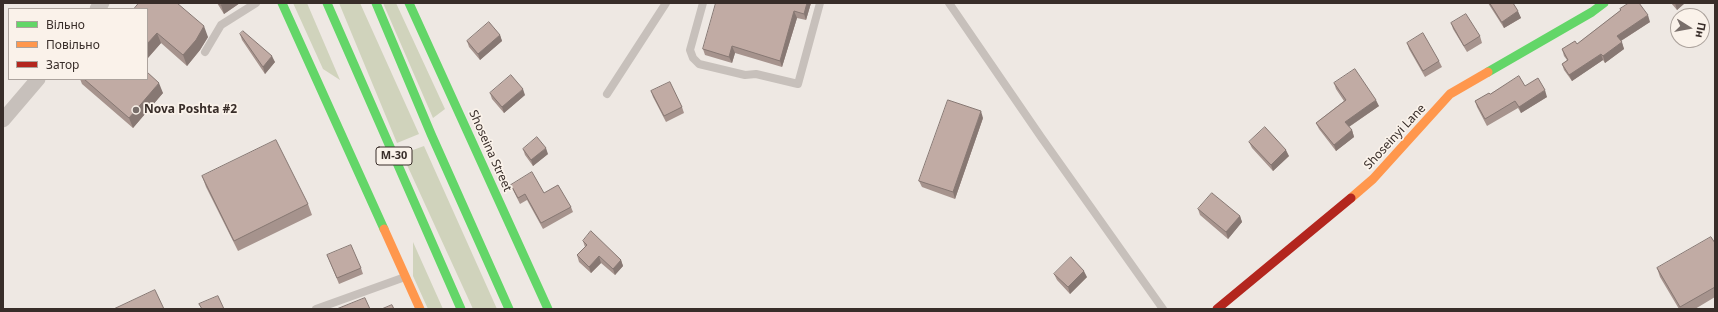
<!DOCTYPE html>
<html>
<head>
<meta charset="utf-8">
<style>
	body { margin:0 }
	#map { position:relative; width:1718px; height:312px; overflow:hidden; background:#eee8e3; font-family:"Noto Sans",sans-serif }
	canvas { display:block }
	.frame { position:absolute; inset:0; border:4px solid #382d29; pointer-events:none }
	.legend { position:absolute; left:8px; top:8px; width:140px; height:72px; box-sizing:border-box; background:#faf2ea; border:1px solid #aca39d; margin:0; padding:5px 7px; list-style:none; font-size:12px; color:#382d29 }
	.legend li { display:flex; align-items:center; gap:8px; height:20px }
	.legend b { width:20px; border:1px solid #aca39d }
	.north { position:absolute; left:1670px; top:8px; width:40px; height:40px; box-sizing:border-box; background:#faf2ea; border:1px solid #aca39d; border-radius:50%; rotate:101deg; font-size:11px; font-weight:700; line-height:16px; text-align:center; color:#382d29 }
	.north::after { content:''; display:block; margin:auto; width:14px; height:18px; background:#786e6a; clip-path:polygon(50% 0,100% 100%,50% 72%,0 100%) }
</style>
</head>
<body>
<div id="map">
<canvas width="1718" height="312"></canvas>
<div class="frame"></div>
<ul class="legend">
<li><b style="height:5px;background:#63d668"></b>Вільно</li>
<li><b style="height:5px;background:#ff974d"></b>Повільно</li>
<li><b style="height:5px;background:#b3261e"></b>Затор</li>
</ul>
<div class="north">Пн</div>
</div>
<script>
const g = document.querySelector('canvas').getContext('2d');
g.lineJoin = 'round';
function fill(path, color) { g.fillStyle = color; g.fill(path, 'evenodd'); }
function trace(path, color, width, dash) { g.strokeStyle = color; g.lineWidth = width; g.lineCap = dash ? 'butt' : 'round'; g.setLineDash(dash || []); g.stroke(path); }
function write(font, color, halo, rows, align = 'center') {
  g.font = font + ' "Noto Sans",sans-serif'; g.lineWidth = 3.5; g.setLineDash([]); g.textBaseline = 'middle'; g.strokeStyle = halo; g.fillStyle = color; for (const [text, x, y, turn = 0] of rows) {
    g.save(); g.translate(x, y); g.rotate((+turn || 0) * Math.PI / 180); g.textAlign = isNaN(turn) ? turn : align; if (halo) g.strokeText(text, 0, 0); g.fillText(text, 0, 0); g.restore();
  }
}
fill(new Path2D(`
	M293 3H307L340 80 323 69Z
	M339 3H360L419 134 397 143Z
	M383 3H396L445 109 433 118Z
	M424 146 497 309H473L402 154Z
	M413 242 443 309H428L413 276Z`), '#d0d3bc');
trace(new Path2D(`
	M703 3 690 50 693 58 699 64 745 75 756 74 798 84 820 3
	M949 3 1041 137 1163 309
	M205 52 221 25 256 3
	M607 94 666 3
	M316 309 405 277`), '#c7c0bb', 8);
trace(new Path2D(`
	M97 9 102 3
	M3 120 38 79`), '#c7c0bb', 15);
trace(new Path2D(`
	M282 3 384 229
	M327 3 461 309
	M376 3 431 134 509 309
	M409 3 548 309
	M1488 72 1592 12 1604 3`), '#63d668', 9);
trace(new Path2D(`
	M1351 198 1373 179 1450 94 1488 72
	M384 229 420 309`), '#ff974d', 9);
trace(new Path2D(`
	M1217 309 1351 198`), '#b3261e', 9);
fill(new Path2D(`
	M217 3H240L224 14Z
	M811 3 806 20 797 18 782 67 735 53 732 63 705 55 703 49Z
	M1488 3H1513L1521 18 1504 28Z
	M1671 3H1685L1677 10Z
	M147 9 208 37 200 50 187 66 161 43 147 59Z
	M1620 9 1650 22 1621 41 1624 49 1605 63 1603 60 1572 81 1564 70 1562 64 1567 60 1564 56 1562 49 1577 44 1621 10Z
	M1451 23 1480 36 1482 43 1467 52 1453 29Z
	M240 34 275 62 265 74 242 40Z
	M500 35 502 41 480 60 469 47 467 41Z
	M1407 43 1439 61 1442 67 1425 77 1409 49Z
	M80 79H147L163 93 133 128 82 84Z
	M1334 83 1379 106 1349 127 1352 130 1354 137 1336 151 1319 129 1316 123 1344 101 1336 89Z
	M1525 86 1547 97 1521 113 1518 108 1487 126 1477 107 1475 101 1490 94Z
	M651 91 682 107 684 113 666 122 653 97Z
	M490 93 525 95 504 113 492 99Z
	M983 118 955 199 922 187 919 181Z
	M1249 142 1289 156 1273 171 1252 148Z
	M523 149 548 154 533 166 525 155Z
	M202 176 308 204 312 215 238 251 206 187Z
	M511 185 544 193 571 207 573 212 543 229 527 200 520 204 513 190Z
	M1198 209 1240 216 1242 222 1228 239 1200 215Z
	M583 241 621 260 623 266 615 275 601 263 591 273 579 262 577 255 585 247Z
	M1715 243V297L1695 309H1679L1660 277 1657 268Z
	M327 255 361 268 363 274 339 284Z
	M1054 274 1087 277 1070 294 1057 280Z`), '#a6938d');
fill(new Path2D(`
	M224 3H240L224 14 221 5Z
	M807 3H811L806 20 804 14Z
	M1675 3H1685L1677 10Z
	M794 11 797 18 782 67 780 61Z
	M1518 11 1521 18 1504 28 1502 22Z
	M1648 15 1650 22 1619 42 1617 36Z
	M204 26 208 37 200 50 187 66 183 55Z
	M157 33 161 43 147 59V44Z
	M500 35 502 41 480 60 478 54Z
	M1622 42 1624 49 1605 63 1603 56Z
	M732 46 735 53 732 63 729 57Z
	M1601 54 1603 60 1572 81 1569 75Z
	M272 56 275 62 265 74 263 67Z
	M159 83 163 93 133 128 129 118Z
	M523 89 525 95 504 113 502 107Z
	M1545 90 1547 97 1521 113 1519 107Z
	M1376 100 1379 106 1347 128 1345 122Z
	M981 111 983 118 955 199 953 192Z
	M1352 130 1354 137 1336 151 1334 145Z
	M546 148 548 154 533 166 531 160Z
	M1286 150 1289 156 1273 171 1271 165Z
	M1240 216 1242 222 1228 239 1226 232Z
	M599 256 601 263 591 273 589 267Z
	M621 260 623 266 615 275 613 269Z
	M1084 271 1087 277 1070 294 1068 287Z`), '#877873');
const building = new Path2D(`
	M139 3H177L204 26 196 40 183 55 157 33 147 44V9H134Z
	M219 3H224L221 5Z
	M716 3H807L804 14 794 11 780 61 732 46 729 57 703 49Z
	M1490 3H1513L1518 11 1502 22Z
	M1629 3H1639L1648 15 1617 36 1622 42 1603 56 1601 54 1569 75 1562 64 1568 60 1562 49 1575 41 1577 44 1621 10 1620 9Z
	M1466 14 1480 36 1464 46 1451 23Z
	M489 22 500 35 478 54 467 41Z
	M243 31 272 56 263 67 240 34Z
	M1423 33 1439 61 1423 71 1407 43Z
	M1355 69 1376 100 1345 122 1352 130 1334 145 1316 123 1346 100 1334 83Z
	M147 72 159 83 129 118 84 79H147Z
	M511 75 523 89 502 107 490 93Z
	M1519 76 1525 86 1538 78 1545 90 1519 107 1515 101 1485 119 1475 101 1489 93 1490 94Z
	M670 82 682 107 664 116 651 91Z
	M948 100 981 111 953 192 919 181Z
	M1265 127 1286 150 1271 165 1249 142Z
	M537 137 546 148 531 160 523 149Z
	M276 140 308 204 234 241 202 176Z
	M532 172 544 193 558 185 571 207 541 223 525 194 518 198 511 185Z
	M1212 193 1240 216 1226 232 1198 209Z
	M591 231 621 260 613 269 599 256 589 267 577 255 587 245 583 241Z
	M1711 237 1715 243V287L1680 307 1657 268Z
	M351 245 361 268 337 278 327 255Z
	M1071 257 1084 271 1068 287 1054 274Z
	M155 290 164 309H114Z
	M218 296 224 309H202L199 304Z
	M365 298 370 309H337Z
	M392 305 394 309H382Z`);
fill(building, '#c1aba4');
trace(building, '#877873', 1);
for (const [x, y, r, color] of [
	[136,110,4,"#786e6a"]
]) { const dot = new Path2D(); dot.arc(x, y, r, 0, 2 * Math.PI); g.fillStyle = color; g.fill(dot); trace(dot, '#faf2ea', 1.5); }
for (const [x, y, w] of [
	[394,156,36]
]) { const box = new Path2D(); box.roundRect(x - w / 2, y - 9, w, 18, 3); g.fillStyle = '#faf2ea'; g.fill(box); trace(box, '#382d29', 1); }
write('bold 11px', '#382d29', null, [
	["М-30",394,156]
]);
write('bold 12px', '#382d29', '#faf2ea', [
	["Nova Poshta #2",144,110]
], 'left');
write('12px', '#382d29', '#faf2ea', [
	["Shoseinyi Lane",1395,137,-47],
	["Shoseina Street",490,151,66]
]);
</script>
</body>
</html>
